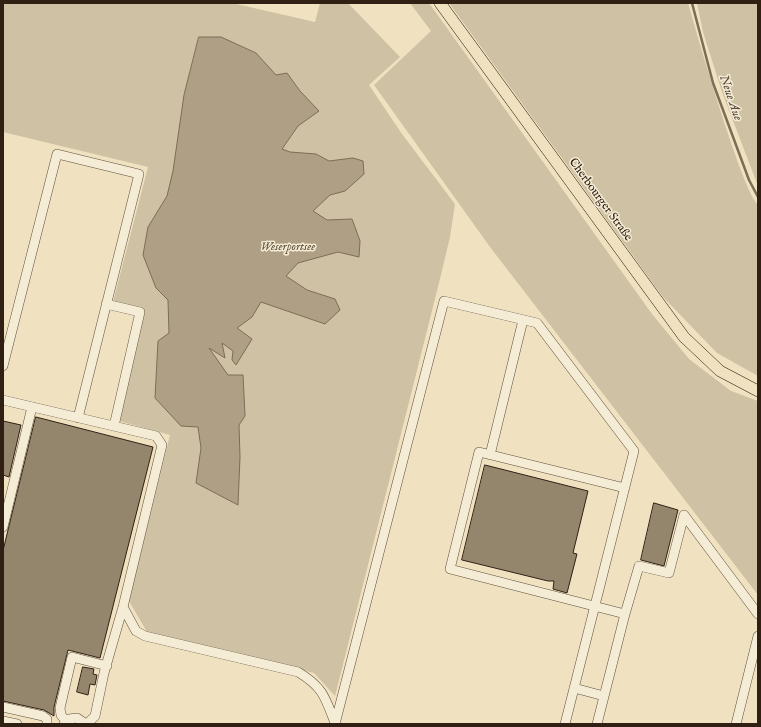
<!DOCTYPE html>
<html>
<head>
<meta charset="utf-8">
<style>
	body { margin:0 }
	#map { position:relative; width:761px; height:727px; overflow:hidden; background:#f0e2c0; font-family:"IM FELL English",serif }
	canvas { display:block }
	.frame { position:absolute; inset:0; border:4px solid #302013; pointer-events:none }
</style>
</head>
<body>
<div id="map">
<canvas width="761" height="727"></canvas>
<div class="frame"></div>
</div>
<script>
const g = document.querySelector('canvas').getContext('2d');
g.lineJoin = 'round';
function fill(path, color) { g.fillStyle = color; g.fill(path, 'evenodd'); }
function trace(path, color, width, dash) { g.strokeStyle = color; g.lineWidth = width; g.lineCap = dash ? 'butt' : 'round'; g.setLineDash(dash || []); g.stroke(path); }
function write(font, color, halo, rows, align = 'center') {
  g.font = font + ' "IM FELL English",serif'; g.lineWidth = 3; g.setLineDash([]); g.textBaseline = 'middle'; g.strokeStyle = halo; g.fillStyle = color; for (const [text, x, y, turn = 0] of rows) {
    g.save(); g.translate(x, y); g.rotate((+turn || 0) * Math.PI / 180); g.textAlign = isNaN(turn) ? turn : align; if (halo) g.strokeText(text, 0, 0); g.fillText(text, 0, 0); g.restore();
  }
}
fill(new Path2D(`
	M3 3H232L315 22 320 3H348L400 57 369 85 402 134 455 204 450 237 440 279 335 696 314 673 147 632 129 601 170 435 119 421 144 310 113 302 148 167 3 132Z
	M410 3H429L652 314 689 359 731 391 758 401V595L490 247 374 85 431 31Z
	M449 3H688C695 28 744 197 758 204V376L717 353 663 297Z
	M697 3H758V186L722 92 703 32Z`), '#cfc1a3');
const water = new Path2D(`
	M199 37H221L256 53 276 75 287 73 300 91 319 111 298 126 282 149 290 152 316 154 329 161 353 158 363 161 364 174 345 191 330 195 313 211 327 220 352 219 360 241 359 257 338 252 298 263 286 276 307 290 335 299 340 310 325 324 261 302 252 317 237 328 252 339 236 365 232 360 233 351 222 343 225 358 209 348 228 375H243L245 416 239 425 240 457 238 505 196 483 201 448 198 427 181 426 155 398 158 341 169 333 168 300 156 288 143 255 148 227 167 196 173 171 184 95Z`);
fill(water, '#afa085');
trace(water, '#7c6d57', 1);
trace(new Path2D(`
	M692 3 713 83 749 180 758 197`), '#7c6d57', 2.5);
const building = new Path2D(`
	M36 417 153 447 100 658 68 650 54 707V716L44 710 3 701V551Z
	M3 421 21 425 9 477 3 475Z
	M485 465 588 491 573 553 577 554 567 593 553 589 554 581H548L462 560Z
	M654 503 678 510 664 566 641 560Z
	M83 667 94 669 93 674 97 675 95 685 90 684 88 695 77 692Z`);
fill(building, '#94856d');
trace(building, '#302013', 1);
const minor = new Path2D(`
	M106 304 140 312 114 426
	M3 366 57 154 139 174 78 418
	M3 400 156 436 162 445 123 607 104 673 95 716 87 724
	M490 455 523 320
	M625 488 479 452 450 569 625 614 639 566 669 573 684 515
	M684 515 758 614
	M3 527 32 407
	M123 607 136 631 145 636 298 672C323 687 325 697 335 723
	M574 688 604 696
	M3 707 43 716 47 719V724
	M3 721 17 724
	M66 721 61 715 60 708 72 657 107 666
	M64 724 69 719 77 718 86 724
	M335 724 444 301 537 323 634 451 565 724
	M597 724 625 614
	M736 724 758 636`);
const major = new Path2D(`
	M440 3 684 337 720 371 758 391`);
trace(minor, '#60503e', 10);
trace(major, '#302013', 12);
trace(minor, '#f5ecd6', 9);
trace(major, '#f0e2c0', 11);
write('12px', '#302013', '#f5ecd6', [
	["Cherbourger Straße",600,200,54]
]);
write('italic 12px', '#60503e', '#f5ecd6', [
	["Weserportsee",288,248]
]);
write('italic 13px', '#5c4d3b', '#f5ecd6', [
	["Neue Aue",730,98,71]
]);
</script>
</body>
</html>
